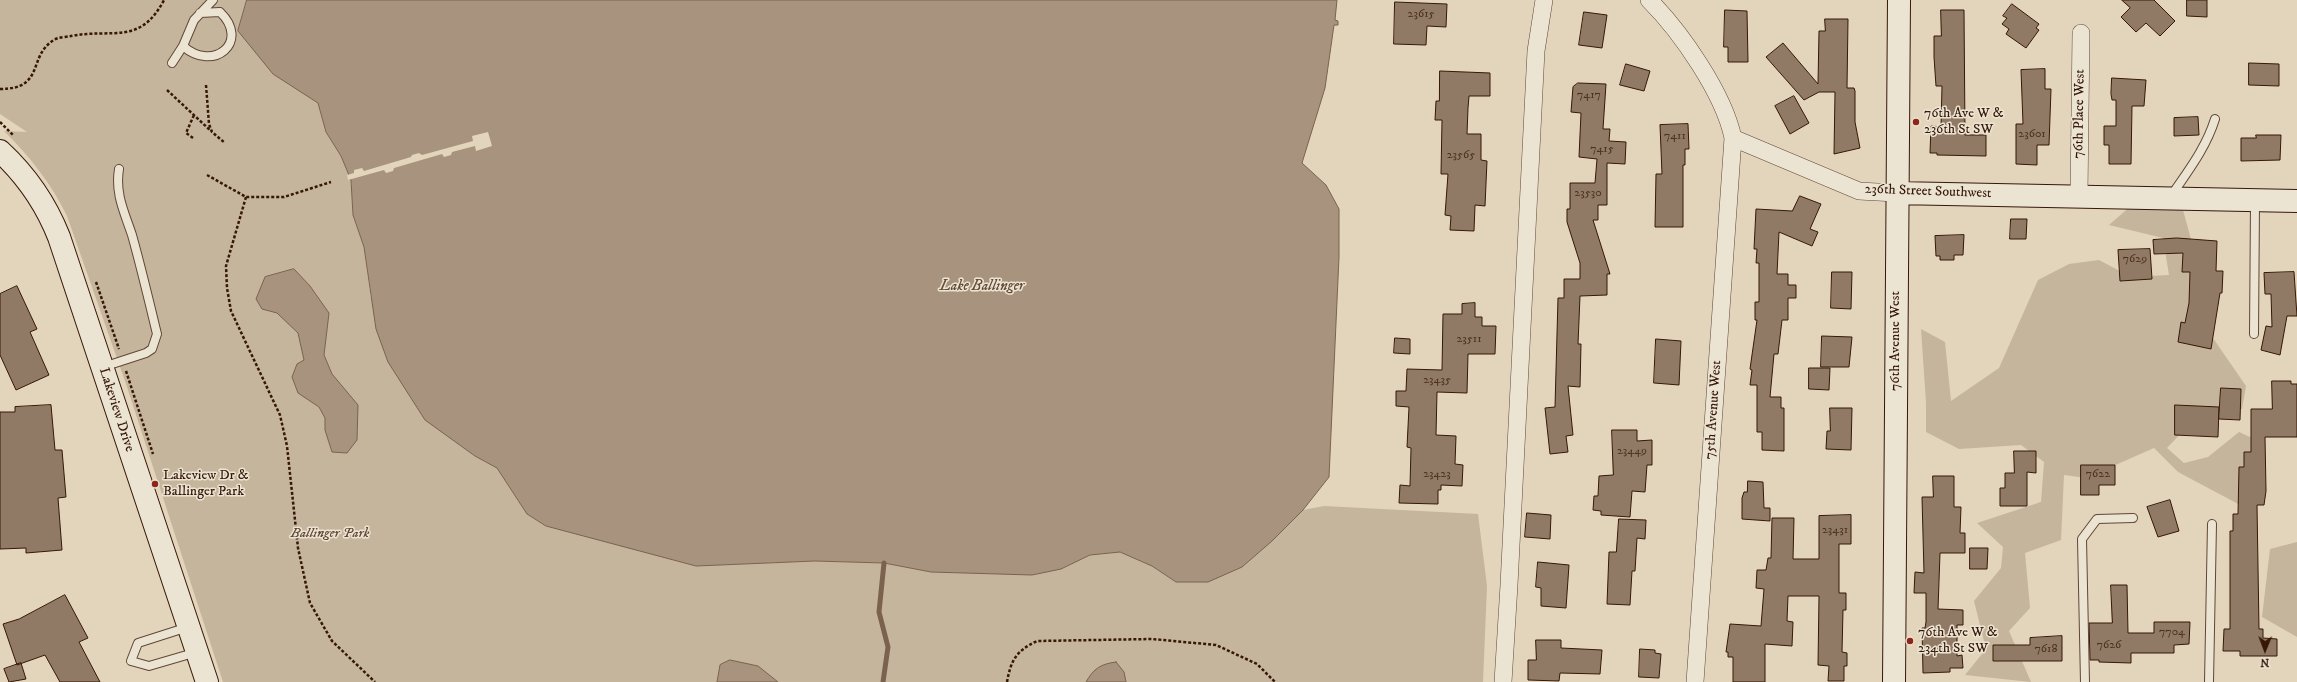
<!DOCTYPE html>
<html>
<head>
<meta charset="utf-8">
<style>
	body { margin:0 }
	#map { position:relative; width:2297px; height:682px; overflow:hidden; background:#e2d5bb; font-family:"IM FELL DW Pica",serif }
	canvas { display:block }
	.north { position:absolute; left:2245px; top:630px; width:40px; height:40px; -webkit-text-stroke:3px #ece4d3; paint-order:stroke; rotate:181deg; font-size:11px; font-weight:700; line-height:16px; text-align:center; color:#371708 }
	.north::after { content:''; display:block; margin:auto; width:14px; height:18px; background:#371708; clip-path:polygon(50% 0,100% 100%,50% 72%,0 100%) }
</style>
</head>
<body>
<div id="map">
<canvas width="2297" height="682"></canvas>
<div class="north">N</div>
</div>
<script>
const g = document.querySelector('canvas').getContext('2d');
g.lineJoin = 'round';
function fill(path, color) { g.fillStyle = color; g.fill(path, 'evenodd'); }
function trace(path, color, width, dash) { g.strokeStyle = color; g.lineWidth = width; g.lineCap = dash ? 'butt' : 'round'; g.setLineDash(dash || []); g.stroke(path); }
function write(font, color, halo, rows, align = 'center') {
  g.font = font + ' "IM FELL DW Pica",serif'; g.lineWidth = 3; g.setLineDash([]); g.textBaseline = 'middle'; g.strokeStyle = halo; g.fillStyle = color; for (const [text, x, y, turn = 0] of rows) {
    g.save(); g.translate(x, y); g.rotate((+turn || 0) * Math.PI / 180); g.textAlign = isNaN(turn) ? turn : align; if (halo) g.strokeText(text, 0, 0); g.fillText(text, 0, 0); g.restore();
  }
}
fill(new Path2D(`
	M0 0H247L299 90 318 103 326 132 341 156 351 180 353 215 364 247 371 298 454 440 475 456 497 468 527 514 546 526 608 540 696 566 815 561 884 563 931 572 1061 569 1090 555 1120 552 1152 566 1176 582 1272 541 1303 510 1324 506 1478 514 1487 586 1483 682H223L126 384 67 216C51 183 30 157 4 131L27 132 0 114Z
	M2133 204 2183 210 2192 243 2204 325 2246 386 2242 409 2202 411 2167 448 2184 463 2208 457 2239 432 2261 442 2242 506 2178 472 2154 448 2086 478 2064 475 2061 540 2025 553 2030 608 2009 631 2031 682 1965 675 1986 649 1974 601 2001 568 2003 547 1977 523 2041 502 2044 462 2021 445 1959 449 1926 432V403L1921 329 1945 342 1951 401 1999 368 2038 280 2069 264 2099 260 2131 277 2169 275 2163 238 2109 225Z
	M2297 542V637L2262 617 2270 549Z`), '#c5b59d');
const water = new Path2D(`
	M247 0H1337L1335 20 1338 21V25H1334L1325 88 1302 163 1326 185 1339 209V257L1329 477 1303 510 1272 541 1242 567 1208 582H1176L1152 566 1120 552 1090 555 1061 569 1032 575 931 572 884 563 815 561 696 566 546 526 527 514 497 468 475 456 425 420 388 362 376 329 364 247 353 215 351 180 341 156 326 132 318 103 273 74 238 31Z
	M294 269 310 286 329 313 324 355 332 374 358 405 357 440 347 453 332 452 325 430V418L319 407 298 393 292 377 297 364 304 360 298 333 277 313 262 309 256 299 265 277Z
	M730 660 758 666 778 682H717L720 665Z
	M1116 662 1124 672 1126 682H1086C1094 668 1101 664 1116 662Z`);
fill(water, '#a8947e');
trace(water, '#7b624f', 1);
fill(new Path2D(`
	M488 132 492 146 476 151 475 146 452 152 451 155 444 157 442 154 394 168 393 171 386 173 384 170 348 180 347 175 354 173V170L362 168 364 171 411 157 412 155 419 153 422 155 473 141 472 136Z`), '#e2d5bb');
trace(new Path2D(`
	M883 682 888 647 879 612 884 563`), '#7b624f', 5);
const building = new Path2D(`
	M2122 0H2154L2175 21 2160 36 2146 23 2136 32 2121 17 2130 8Z
	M2187 0H2207V17L2187 16Z
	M1395 2 1447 4 1446 27 1427 26 1426 45 1394 44Z
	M2012 4 2039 24 2036 28 2039 30 2026 48 2006 34 2009 29 2002 24 2007 18 2003 16Z
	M1725 10 1747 11 1748 62H1728V47H1724Z
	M1941 10H1964L1965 135H1986V156L1937 155V153H1930L1931 126 1941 127 1942 86H1936L1934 57V36H1941Z
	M1584 12 1607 15 1602 48 1579 45Z
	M1825 19H1848L1847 88H1854L1855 91V122L1860 148 1834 154 1835 92H1819L1804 100 1766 57 1783 43 1818 84 1819 31H1825Z
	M2249 63 2279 64V86L2249 85Z
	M1626 64 1650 71 1644 91 1620 85Z
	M2045 69V89H2051L2049 145H2037V165L2016 164V124H2023L2021 70Z
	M1440 71 1490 73V96H1469L1468 108 1467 134H1481V160L1487 161 1485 206 1475 205 1474 231 1450 230 1451 216 1445 215 1448 174H1441L1442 120H1435L1436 101H1439Z
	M2112 78 2146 80 2144 106H2132L2131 164H2109V145H2104V126H2116V100H2112L2111 94Z
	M1578 83 1606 84 1603 129H1610L1609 141 1626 142 1625 164 1607 163V205H1598V220H1593L1610 274H1607V295L1580 296 1578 344H1581L1580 387 1568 386 1573 435 1566 436 1568 452 1550 454 1545 408 1555 407 1558 298H1564V279H1580V263L1567 222V209H1570V183H1595L1597 159 1579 157 1581 113 1571 112 1573 87Z
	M1794 96 1809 123 1790 134 1775 106Z
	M2198 117 2199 135 2174 136V118Z
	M1688 124 1689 149H1685V165H1683V227H1655L1656 174H1662L1660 125Z
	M2256 135H2281L2280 160 2241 161V138H2256Z
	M1800 196 1821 204 1810 229 1818 232 1812 246 1779 232 1777 274H1788V285H1796V298H1788V320H1782L1778 354H1774L1770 397H1781V408H1784V451L1762 450V432H1757V385H1750L1752 370 1750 369 1757 320H1755V302H1759V263H1756L1757 249H1754L1756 209 1792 211Z
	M2011 219H2027L2026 239H2010Z
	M1964 235 1963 255H1954V260H1940V256H1936L1935 236Z
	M2177 238 2217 241 2216 271H2223L2222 293H2220L2211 349 2178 342 2181 322 2185 323 2189 303 2190 272H2182L2183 253 2154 254 2153 240Z
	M2150 249 2152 279 2120 281 2118 250Z
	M1832 272H1852L1851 309 1831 308Z
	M2294 272 2297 316H2287L2280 355 2261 350 2266 326 2272 327 2271 294H2265L2264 273Z
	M17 286 37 329 30 332 49 375 16 390 0 355V294Z
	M1475 303V317H1482V326H1496L1495 354H1468L1467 393 1437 392 1436 435 1456 436 1455 464 1463 465 1462 486 1441 485V490H1438V504L1399 503 1400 485 1410 486 1411 448 1407 447 1409 407 1396 406V391H1406L1407 369 1442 370 1443 314H1462V304Z
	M1822 336 1852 337 1849 367H1821Z
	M1395 338 1410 339V354L1394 353Z
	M1656 339 1681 341 1679 385 1654 383Z
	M1809 368H1830L1829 390 1809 389Z
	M2272 381H2291V384H2297V437H2265L2266 491 2264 505H2257L2259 629H2263V638L2277 639V656H2240V651H2223L2224 629H2230V531H2233V514H2238L2239 467H2244V452H2251V409H2272Z
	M2221 388 2241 389 2240 420 2219 419Z
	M51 405 55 450H62L66 497 58 498 62 550 26 553V548L0 549V412H15V407Z
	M2175 405 2219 407 2218 437 2175 435Z
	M1830 408H1852L1851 450 1826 449 1827 431H1830Z
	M1612 430H1637V441L1652 440V465H1647L1645 492 1632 491 1630 517 1601 515V511L1593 510 1594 496H1598L1599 476 1613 475Z
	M2014 451H2036V473L2027 472V506H2000V488H2005V473H2014Z
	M2081 465H2115V485H2099V495H2081Z
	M1933 476H1954V507H1961L1960 533H1965V553H1940L1938 609 1963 610V625H1957V656L1962 655 1963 668H1950V672L1923 673 1922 628H1925L1926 622V593H1914L1915 572 1924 573 1922 497H1933Z
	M1748 481 1763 482 1764 508H1770V521L1742 519V498L1744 492H1747Z
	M2170 500 2179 531 2158 537 2147 507Z
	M1527 513 1551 515 1550 539 1525 537Z
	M1851 515V544H1839V593H1846V610H1843L1842 652 1847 653V666H1844V681H1828L1829 666 1818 665 1819 596H1788L1787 621 1793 622 1792 646 1765 644V682H1733V657H1728V652H1726L1730 624 1761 626 1764 589 1756 588 1757 570H1766L1768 558H1771L1772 518H1794L1793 559H1819V516Z
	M1619 519 1646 520 1645 539 1637 538 1635 571H1632L1630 605 1607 604 1609 552H1616Z
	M1970 548H1988L1987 569H1970Z
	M1538 562 1569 565 1566 608 1541 606V588L1536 587Z
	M2111 585H2127L2128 633H2154V622H2190L2189 644 2174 645V653H2131V663L2099 662V660H2090L2089 623H2112Z
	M65 595 88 638 79 642 100 682H60L45 655 17 665 3 624 19 619Z
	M2062 636V661H1993V645H2030V638Z
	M1536 640H1561V648L1602 650 1600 674 1560 673 1559 681 1528 680V660H1536Z
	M1640 649 1655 650V653L1661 654 1659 678 1639 677Z
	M21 663 26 679 9 682 4 669Z`);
fill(building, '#907a65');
trace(building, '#371708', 1);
const lane = new Path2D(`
	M183 46C213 73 251 42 220 12L200 13
	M172 63 183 46 194 20 213 0
	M2171 196C2188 171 2206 148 2215 119
	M2254 334 2255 202
	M103 367 146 353 152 349 157 334C149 301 141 267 132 235 124 211 115 194 119 169
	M188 627 138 643 131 661 149 666 197 652
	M2085 682 2082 539 2097 519 2133 518
	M2209 682 2212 524`);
const street = new Path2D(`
	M1649 0C1681 32 1724 94 1733 138L1859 191 1896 193
	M2079 195 2081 33
	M1503 682 1509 585 1536 51 1544 0
	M1695 682 1733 138`);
const secondary = new Path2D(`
	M0 151C26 175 46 204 59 237L207 682
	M1896 193 2297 201
	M1894 682 1899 0`);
trace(lane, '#624635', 10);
trace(street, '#624635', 18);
trace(secondary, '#371708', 24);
trace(new Path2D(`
	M206 85 209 124 212 132 225 143
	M0 89C46 89 27 56 54 40 58 37 66 37 71 36 112 28 140 46 164 0
	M167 90 211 131
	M0 122 14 136
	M193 138 186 133 194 115
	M207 175 246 197H284L331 182
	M246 197 226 266 227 288 231 311 280 415 287 446 298 548 310 603 332 641 375 682
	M96 282 119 349
	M126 371 153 454
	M1007 682C1011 660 1016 651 1037 641L1152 639 1216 645 1257 664 1275 682`), '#371708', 2.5, [3, 2]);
trace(lane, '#ece4d3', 8);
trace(street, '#ece4d3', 17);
trace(secondary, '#ece4d3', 22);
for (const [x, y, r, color] of [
	[1916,122,4,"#8f2418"],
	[155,484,4,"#8f2418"],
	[1910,641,4,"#8f2418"]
]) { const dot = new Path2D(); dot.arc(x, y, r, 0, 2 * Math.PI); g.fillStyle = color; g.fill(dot); trace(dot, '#ece4d3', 1.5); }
write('12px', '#4d301f', null, [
	["23615",1421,15],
	["7417",1589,96],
	["23601",2032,135],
	["7411",1675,137],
	["7415",1602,150],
	["23565",1461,156],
	["23530",1588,194],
	["7629",2135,260],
	["23511",1469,340],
	["23435",1437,381],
	["23449",1632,452],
	["23423",1437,475],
	["7622",2098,475],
	["23431",1835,531],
	["7704",2172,633],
	["7626",2109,646],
	["7618",2046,650]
]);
write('14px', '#371708', '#ece4d3', [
	["76th Ave W &",1924,114],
	["236th St SW",1924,130],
	["Lakeview Dr &",163,476],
	["Ballinger Park",163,492],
	["76th Ave W &",1918,633],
	["234th St SW",1918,649]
], 'left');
write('14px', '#371708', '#ece4d3', [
	["76th Place West",2080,114,-89],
	["236th Street Southwest",1928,192,2],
	["76th Avenue West",1896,341,-90],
	["Lakeview Drive",116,410,72],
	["75th Avenue West",1714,410,-86]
]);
write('italic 14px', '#624635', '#ece4d3', [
	["Ballinger Park",330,534]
]);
write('italic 15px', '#644937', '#ece4d3', [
	["Lake Ballinger",982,287]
]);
</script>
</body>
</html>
